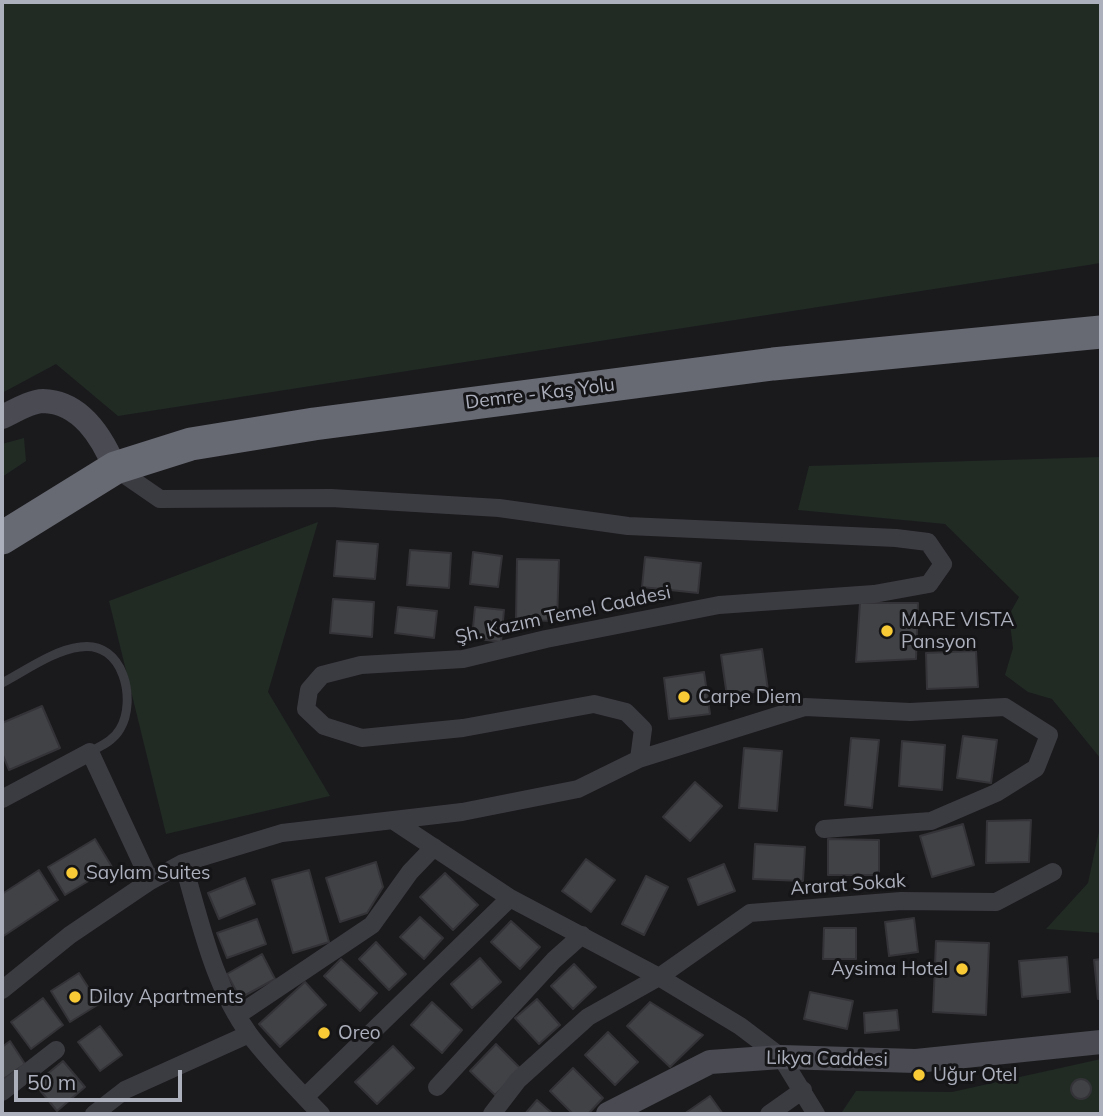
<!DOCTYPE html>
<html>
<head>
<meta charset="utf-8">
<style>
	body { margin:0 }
	#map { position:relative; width:1103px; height:1116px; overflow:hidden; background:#1a1a1c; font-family:Mulish,sans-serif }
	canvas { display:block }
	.frame { position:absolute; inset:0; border:4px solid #acafbc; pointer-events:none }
	.scale { position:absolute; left:14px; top:1070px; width:168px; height:32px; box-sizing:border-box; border:4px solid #acafbc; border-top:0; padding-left:9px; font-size:21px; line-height:24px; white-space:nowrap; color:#acafbc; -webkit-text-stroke:5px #151517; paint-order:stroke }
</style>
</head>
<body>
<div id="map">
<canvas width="1103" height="1116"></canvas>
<div class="frame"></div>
<div class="scale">50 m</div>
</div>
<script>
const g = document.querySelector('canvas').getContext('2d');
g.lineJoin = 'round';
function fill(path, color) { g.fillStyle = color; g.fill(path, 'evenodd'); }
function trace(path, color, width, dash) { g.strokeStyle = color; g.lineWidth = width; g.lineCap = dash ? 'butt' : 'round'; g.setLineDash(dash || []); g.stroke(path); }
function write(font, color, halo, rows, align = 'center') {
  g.font = font + ' Mulish,sans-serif'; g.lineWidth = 6; g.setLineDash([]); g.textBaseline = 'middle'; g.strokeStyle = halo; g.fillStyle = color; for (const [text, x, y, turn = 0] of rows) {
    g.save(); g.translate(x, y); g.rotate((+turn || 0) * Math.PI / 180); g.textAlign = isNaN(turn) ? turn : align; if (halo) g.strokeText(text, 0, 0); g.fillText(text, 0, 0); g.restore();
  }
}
fill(new Path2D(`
	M2 2H1101V263L118 416 56 364 2 393Z
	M24 438 26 461 2 477V444Z
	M1101 457V759L1052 699 1028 692 1005 675 1013 648 1009 615 1019 597 945 524 798 510 809 466Z
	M318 522 268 692 330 796 166 834 109 601Z
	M1101 822V933L1046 929 1088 883Z
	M1101 1059V1114L842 1112 856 1091 952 1092Z`), '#212b24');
const building = new Path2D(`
	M337 541 378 544 375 579 334 576Z
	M410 550 451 553 449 588 407 585Z
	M473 552 502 556 498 587 470 584Z
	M645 557 701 563 698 593 642 587Z
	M517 559 559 560 557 621 516 620Z
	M333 599 374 602 372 637 330 633Z
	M860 603H918L916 659 856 662Z
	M398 607 437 611 434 638 395 633Z
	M475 607 504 610 501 642 472 638Z
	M762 649 768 690 727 696 721 655Z
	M976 651 978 687 927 689 926 653Z
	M704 672 710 714 669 719 664 678Z
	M42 706 60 748 9 770 2 753V723Z
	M963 736 997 740 991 783 957 778Z
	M851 738 879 740 872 808 845 805Z
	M902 741 945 745 942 790 899 786Z
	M744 748 782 751 777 811 739 808Z
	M695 782 722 806 690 841 663 817Z
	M1031 820 1029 862 986 863 987 821Z
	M963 824 974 865 932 877 920 836Z
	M95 839 112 867 65 895 48 867Z
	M828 839 879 840V875H828Z
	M755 844 805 847 803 881 753 879Z
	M586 859 615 880 591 912 562 891Z
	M376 862 383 887 367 913 340 922 326 878Z
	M724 864 735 891 698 905 688 879Z
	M39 870 58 900 2 937V894Z
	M309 870 329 942 293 953 272 880Z
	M445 873 478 905 453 930 420 897Z
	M646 876 668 887 644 935 622 924Z
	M245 878 255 904 219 919 208 893Z
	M420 917 443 938 424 959 400 937Z
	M914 918 918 952 889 956 885 922Z
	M257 919 266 944 227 958 217 933Z
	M511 921 540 947 520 969 491 942Z
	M824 928H856V959H823Z
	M936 941 989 943 986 1015 933 1012Z
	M376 942 406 974 389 990 359 959Z
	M262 954 275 979 240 998 227 974Z
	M1067 957 1070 992 1022 997 1019 961Z
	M480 958 501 982 472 1008 451 984Z
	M341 959 377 993 360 1011 324 976Z
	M1101 959V999H1098L1094 960Z
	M574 964 596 987 573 1009 551 986Z
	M79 973 99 1004 70 1022 51 991Z
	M305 982 326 1005 280 1047 259 1024Z
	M810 992 853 1001 847 1029 804 1019Z
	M43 998 63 1025 31 1049 11 1022Z
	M537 999 560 1025 539 1044 515 1018Z
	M432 1002 462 1030 442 1053 411 1025Z
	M650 1002 703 1035 670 1067 627 1026Z
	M897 1010 899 1030 865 1033 864 1013Z
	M100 1026 122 1055 100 1071 78 1042Z
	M608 1032 638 1062 615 1085 585 1055Z
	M10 1041 25 1064 2 1080V1047Z
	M496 1044 521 1069 495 1095 470 1071Z
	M393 1046 414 1068 377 1104 355 1082Z
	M63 1061 85 1087 57 1111 35 1084Z
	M573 1068 603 1098 588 1114H573L550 1091Z
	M1071 1089a10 10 0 1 1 20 0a10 10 0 1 1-20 0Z
	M710 1096 723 1114H684Z
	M537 1100 553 1114H525Z`);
fill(building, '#414246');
trace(building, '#343438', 2);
trace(new Path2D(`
	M2 683C25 671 54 650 80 647 124 640 137 701 120 729 113 741 102 745 90 752`), '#3b3b42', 9);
trace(new Path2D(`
	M639 759 805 707 910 712 1005 707 1049 735 1036 768 996 793 931 821 824 829
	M2 799 90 752 150 881
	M394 821 510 898 659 977 740 1026 781 1057 816 1114
	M183 863C200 920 213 985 249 1034 270 1062 297 1089 321 1114
	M2 990 70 935 150 881 183 863 282 833 462 812 578 789 639 759 643 729 626 712 594 704 463 728 362 738 324 726 306 709 309 690 322 675 361 665 463 659 546 639 719 605 874 594 929 584 943 564 928 542 896 538 628 526 499 508 331 498 160 499 115 468
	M238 1015 372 925 410 872 434 847
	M437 1087 554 960 582 935
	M2 1092 56 1050
	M305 1097 510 898
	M94 1114 125 1090 249 1034
	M492 1114 518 1080 588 1017 659 977 750 913 901 901 996 902 1053 872
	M769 1114 803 1090`), '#3b3b42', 18);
trace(new Path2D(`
	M2 417C13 412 31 401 43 401 81 402 102 437 115 468
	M608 1114 710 1062 781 1057 916 1061 1101 1042`), '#494a52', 24);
trace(new Path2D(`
	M2 538 115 468 191 444 314 424 773 364 1101 332`), '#676973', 33);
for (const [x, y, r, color] of [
	[887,631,7,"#f8ca36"],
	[684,697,7,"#f8ca36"],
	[72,873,7,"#f8ca36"],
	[962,969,7,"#f8ca36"],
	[75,997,7,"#f8ca36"],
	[324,1033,7,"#f8ca36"],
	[919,1075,7,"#f8ca36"]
]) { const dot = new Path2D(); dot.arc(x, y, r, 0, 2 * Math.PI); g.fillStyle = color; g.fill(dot); trace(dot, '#151517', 2.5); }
write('19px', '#acafbc', '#151517', [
	["Demre - Kaş Yolu",540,394,-7],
	["Şh. Kazım Temel Caddesi",563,615,-12],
	["Ararat Sokak",848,885,-4],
	["Likya Caddesi",827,1059,1]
]);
write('19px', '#acafbc', '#151517', [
	["MARE VISTA",901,620],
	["Pansyon",901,642],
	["Carpe Diem",698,697],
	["Saylam Suites",86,873],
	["Aysima Hotel",948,969,"right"],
	["Dilay Apartments",89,997],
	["Oreo",338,1033],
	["Uğur Otel",933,1075]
], 'left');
</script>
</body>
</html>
